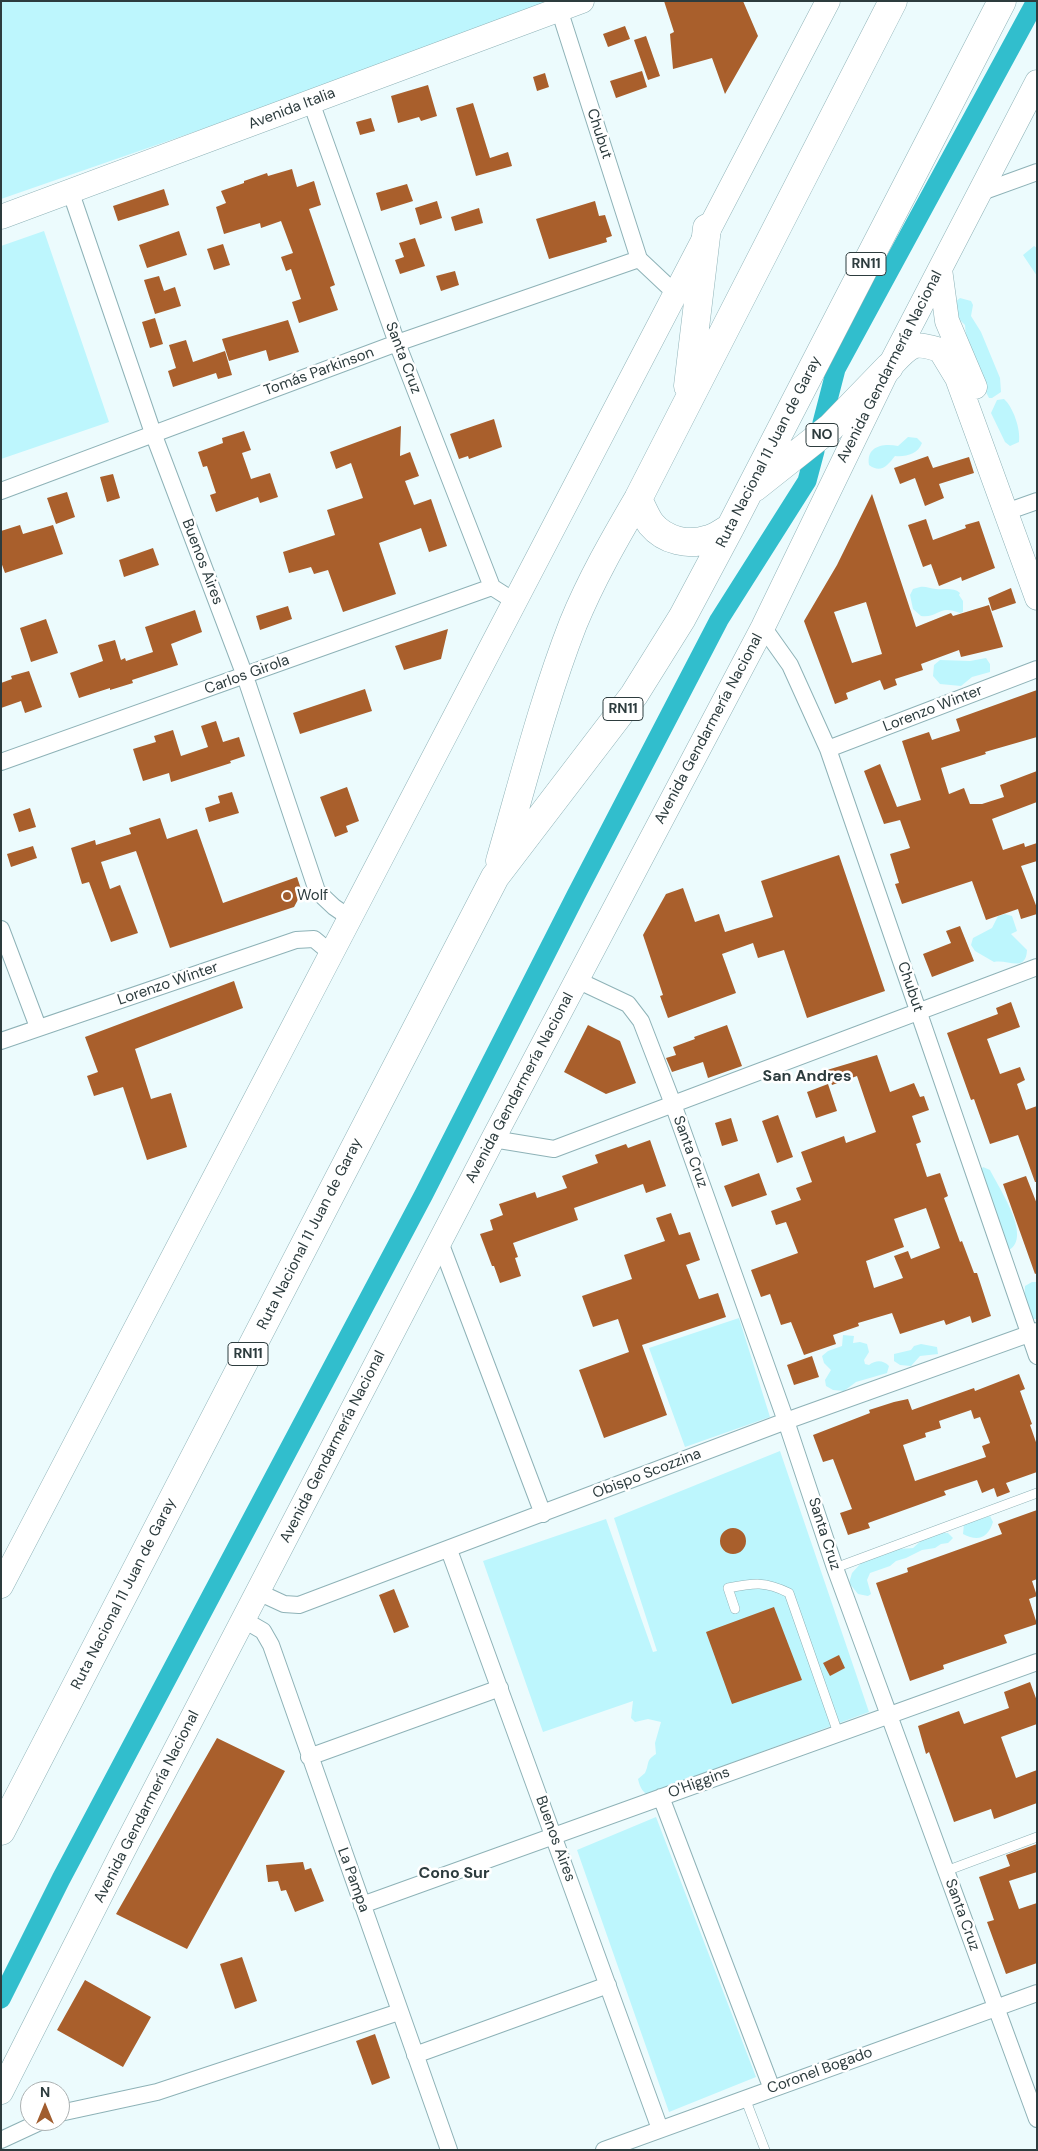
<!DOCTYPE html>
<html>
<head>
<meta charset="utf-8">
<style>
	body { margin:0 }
	#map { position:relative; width:1038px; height:2151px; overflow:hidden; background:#ecfbfd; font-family:"DM Sans",sans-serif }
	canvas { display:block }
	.frame { position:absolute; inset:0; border:2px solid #2d3c3e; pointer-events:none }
	.north { position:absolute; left:20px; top:2081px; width:50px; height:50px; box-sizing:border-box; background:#fff; border:1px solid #abb1b2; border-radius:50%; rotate:0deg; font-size:14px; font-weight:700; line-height:20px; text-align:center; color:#2d3c3e }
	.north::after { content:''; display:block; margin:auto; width:18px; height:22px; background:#a15d2f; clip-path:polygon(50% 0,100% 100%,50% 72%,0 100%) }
</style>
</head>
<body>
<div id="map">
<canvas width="1038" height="2151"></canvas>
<div class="frame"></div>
<div class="north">N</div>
</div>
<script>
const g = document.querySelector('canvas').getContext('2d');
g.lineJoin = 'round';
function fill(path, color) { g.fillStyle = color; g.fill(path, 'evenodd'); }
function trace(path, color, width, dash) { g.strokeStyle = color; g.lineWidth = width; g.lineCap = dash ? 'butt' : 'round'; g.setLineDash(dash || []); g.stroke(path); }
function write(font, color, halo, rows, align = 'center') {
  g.font = font + ' "DM Sans",sans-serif'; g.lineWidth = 5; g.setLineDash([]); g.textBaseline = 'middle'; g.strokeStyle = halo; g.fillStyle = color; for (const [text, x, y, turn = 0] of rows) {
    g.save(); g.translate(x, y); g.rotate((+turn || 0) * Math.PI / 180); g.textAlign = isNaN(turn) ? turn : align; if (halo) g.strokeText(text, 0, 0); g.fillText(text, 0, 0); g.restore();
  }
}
fill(new Path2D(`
	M1 1H571L1 199Z
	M44 231 109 422 1 459V246Z
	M1034 246 1037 248V276L1023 255Z
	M960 298 971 301 973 305 971 316 981 332 1000 378 1001 392 992 398H989C977 375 966 351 965 325L953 313 954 303Z
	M1004 399C1013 407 1021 429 1019 442L1010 446 1005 442 991 413 997 400Z
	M908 437 917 438 922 443C918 454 906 457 895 456 888 465 881 474 869 465 866 446 883 443 898 446Z
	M920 587C926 586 930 589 936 589 945 590 953 587 960 593L959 595 963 601V612L960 613C938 604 940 618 921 616L913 609 910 595 913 589Z
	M986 658 990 664V672L972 677 961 686 940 684 933 676 934 665 940 660 970 661Z
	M1005 914 1012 916 1017 931 1011 934 1027 950C1026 973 1008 959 994 962L975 951 971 945 973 938 992 928 998 916Z
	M983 1167 990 1170C998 1187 1033 1237 1009 1250L979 1173Z
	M1032 1282H1037V1319H1033C1025 1308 1024 1299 1025 1286Z
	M739 1318 770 1417 685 1447 649 1348Z
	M843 1335 854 1336 853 1343 860 1342 867 1344 869 1352 864 1360 865 1364 869 1365C876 1360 883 1360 889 1366L887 1373 856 1382 844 1391 833 1390 826 1386 825 1380 831 1370 824 1363 822 1356 828 1351 842 1346Z
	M921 1344 937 1347 938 1354 920 1356 911 1366 900 1365 894 1361V1354L911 1350 914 1346Z
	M780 1451 869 1712 704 1773 686 1795 670 1803C653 1797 642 1798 638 1779L645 1773C650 1763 645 1761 656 1754L655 1743 661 1722 648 1719 635 1722 631 1718 633 1701 543 1732 483 1561 606 1519 653 1652 657 1651 614 1518Z
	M990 1516 993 1522C988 1538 978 1542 963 1534L964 1524Z
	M939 1533H948L953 1538 948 1543 941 1544 935 1548 922 1550 906 1558 896 1561 890 1566 870 1573 867 1580 871 1594 868 1596 858 1594 849 1583 852 1573 862 1562 899 1549 913 1548 922 1540Z
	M656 1817 756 2077 669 2112 577 1850Z`), '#bdf6fd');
trace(new Path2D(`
	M822 423 836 369 1036 1
	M1 1999 61 1879 424 1194 576 895 719 620 807 481 815 451`), '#31becd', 19);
fill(new Path2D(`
	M664 1H743L758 36 725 94 712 58 673 69 670 34 674 32Z
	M625 26 630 39 608 47 603 34Z
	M646 36 660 76 648 80 634 40Z
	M642 71 647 87 616 98 610 81Z
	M545 73 549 87 537 91 533 77Z
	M428 85 437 116 421 121 419 117 398 123 391 96Z
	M473 103 490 158 508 152 512 166 476 176 456 108Z
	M371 118 375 131 360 135 356 122Z
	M292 169 297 187 314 181 321 205 309 209 335 285 330 287 338 310 299 323 292 302 301 299 291 269 286 271 281 257 293 253 281 221 261 228 260 223 224 234 216 207 226 203 221 191 244 183V181L267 173 268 176Z
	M407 184 413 201 381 211 376 193Z
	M164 189 169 205 118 221 113 206Z
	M437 201 442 218 420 225 415 208Z
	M595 201 599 216 605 215 612 236 606 238 607 242 549 259 536 219Z
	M479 208 483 223 455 231 451 217Z
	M179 231 187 255 147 268 139 245Z
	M415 238 425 266 400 274 395 260 404 257 399 243Z
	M223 244 230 265 214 270 207 249Z
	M455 271 459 285 441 291 436 276Z
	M159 276 164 291 175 287 181 306 155 314 144 280Z
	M155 318 163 344 150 348 142 322Z
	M288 320 299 352 269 361 266 350 229 361 222 339Z
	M186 340 193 362 225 351 232 375 218 379 216 373 173 387 168 371 176 368 169 345Z
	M494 419 502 447 469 459 468 456 459 459 450 434Z
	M401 426 400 456 410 452 419 476 405 481 414 505 431 499 447 546 429 552 421 528 379 543 396 594 343 612 328 570 314 574 311 567 289 573 283 552 335 535 327 510 363 498 351 463 336 469 330 452Z
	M244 431 251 450 242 453 251 479 270 473 278 497 260 503 258 497 216 512 210 495 216 493 207 466 203 467 198 452 223 443 222 438Z
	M928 456 933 468 969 457 974 473 939 484 944 498 925 506 915 478 900 484 894 468Z
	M113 474 120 498 107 502 100 477Z
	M67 492 75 517 56 524 47 498Z
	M872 494 916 627 951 613 953 616 989 605 1003 647 961 657 959 650 921 664 923 670 895 679 897 685 884 690 880 680 846 693 848 699 835 704 804 621 837 565ZM866 602 882 654 852 663 834 612Z
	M926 519 933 540 966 528 965 525 979 521 995 568 962 581 961 577 939 586 931 564 923 567 908 525Z
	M20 525 23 534 53 525 63 554 5 573 1 562V531Z
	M153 548 159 565 124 577 119 560Z
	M1011 588 1016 603 992 611 988 598Z
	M288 606 292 619 260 630 256 616Z
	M195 610 202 632 171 644 178 665 132 680 133 683 110 690V688L79 698 70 673 103 661 98 645 115 640 121 660 125 658 126 661 153 652 145 627Z
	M46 619 58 653 31 662 20 628Z
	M448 629 441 659 404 670 395 646Z
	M29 671 42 707 25 713 21 701 1 708V683L12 679 11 676Z
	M365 689 372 711 300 734 293 713Z
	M1037 690V737L985 752 986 754 941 768 949 794 964 788 970 804H982L1004 797 1000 785 1037 771V802L992 819 1003 850 1024 843 1025 847 1037 843V861L1021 866 1037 908V914L1021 919 1018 909 986 920 972 881 902 904 895 884 899 883 890 854 910 848 900 820 884 824 864 771 880 764 897 807 921 800 902 741 929 732 932 740 960 731 956 719Z
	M216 721 223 742 239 737 245 756 230 761 231 763 171 782 169 773 143 781 133 749 156 742 154 736 173 730 181 756 208 747 201 726Z
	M347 787 359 821 346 826 348 832 335 837 320 797Z
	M232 792 239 813 209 822 205 808 220 803 218 796Z
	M30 808 36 827 19 832 13 814Z
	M160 818 167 839 197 829 223 903 297 877 302 892 294 907 170 948 136 851 101 862 110 889 120 885 138 933 111 942 89 882 82 884 71 848 95 840 96 845 131 834 129 828Z
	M33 846 37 858 11 867 7 854Z
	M839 855 885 991 807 1018 784 950 758 958 753 943 722 954 736 993 668 1018 660 996 663 995 643 935 666 894 683 888 695 922 719 914 725 932 773 917 761 881Z
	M960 926 974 961 932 977 923 954 951 943 946 931Z
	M234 981 243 1008 135 1049 151 1099 171 1093 187 1147 147 1160 123 1087 94 1096 87 1076 98 1072 85 1037Z
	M1011 1002 1020 1027 987 1039 1000 1074 1020 1067 1025 1080 1017 1084 1026 1110 1037 1106V1182H1035L1018 1135 990 1144 974 1099 971 1100 947 1033 998 1014 996 1008Z
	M588 1025 620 1041 636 1083 606 1094 564 1072Z
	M727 1025 742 1066 708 1078 703 1062 672 1072 666 1058 676 1055 673 1047 695 1039 694 1037Z
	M877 1055 890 1092 914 1083 920 1097 924 1096 929 1110 912 1116 921 1142 916 1144 927 1177 940 1173 948 1196 944 1198 960 1242 962 1241 974 1273H977L991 1316 972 1323 970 1316 946 1325 944 1320 900 1334 892 1313 858 1323 859 1326 833 1335 836 1344 804 1355 791 1322 781 1325 770 1294 761 1297 751 1270 798 1253 786 1222 776 1225 771 1211 801 1200 796 1188 812 1182 801 1152 844 1136 846 1143 876 1132 857 1076 832 1085 827 1070ZM926 1208 940 1248 911 1259 908 1251 894 1256 903 1278 874 1288 866 1261 904 1247 894 1219Z
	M828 1084 837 1111 816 1118 807 1092Z
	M778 1115 793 1157 777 1163 762 1121Z
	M731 1118 738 1141 722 1146 715 1123Z
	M650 1140 666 1186 646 1193 643 1184 574 1208 578 1220 513 1243 518 1257 515 1258 521 1276 500 1283 494 1266H492L480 1234 493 1230 490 1220 503 1215 499 1204 535 1192 537 1198 567 1188 562 1176 598 1163 595 1155 626 1144 628 1148Z
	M759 1173 767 1195 732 1207 724 1186Z
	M1026 1176 1037 1204V1273L1035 1274 1003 1184Z
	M671 1213 679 1235 690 1232 700 1260 686 1265 699 1299 718 1293 726 1317 642 1345 667 1415 604 1438 579 1370 629 1352 618 1319 593 1327 582 1296 632 1279 624 1255 665 1241 656 1218Z
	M812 1356 819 1377 794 1385 787 1365Z
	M1019 1374 1025 1389 1020 1391 1032 1424 1030 1425 1037 1445V1472L1006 1483 1010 1492 997 1497 994 1488 982 1493 977 1480 944 1491 946 1495 868 1523 870 1528 848 1535 840 1513 852 1509 833 1459 823 1462 813 1435 870 1413 869 1410 894 1402 908 1399 912 1410 974 1388 975 1391ZM971 1410 974 1419 980 1417 990 1443 982 1446 986 1457 915 1481 903 1445 926 1437 925 1433 941 1428 939 1421Z
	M1037 1510V1579L1032 1581 1037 1596 1029 1599 1037 1624 1004 1635 1007 1643 943 1665 944 1669 910 1681 876 1583 908 1572 907 1568 1002 1534 998 1524Z
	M720 1541a13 13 0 1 1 26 0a13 13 0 1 1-26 0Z
	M394 1589 409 1627 394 1633 379 1595Z
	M774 1607 802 1680 732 1704 706 1632Z
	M839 1655 845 1668 830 1676 823 1663Z
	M1030 1682 1037 1701V1724L1001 1737 1016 1778 1037 1770V1803L994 1819 991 1809 954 1822 929 1752 926 1754 918 1726 959 1711 964 1724 1009 1708 1004 1692Z
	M217 1738 285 1771 187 1949 116 1914Z
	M1037 1844V1872L1009 1881 1019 1909 1037 1903V1963L1006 1974 987 1922 994 1920 979 1877 1010 1866 1006 1855Z
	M303 1862 305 1870 311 1868 324 1901 295 1912 286 1890 281 1891 278 1881 268 1882 266 1865Z
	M242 1957 257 2001 235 2009 220 1964Z
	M85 1980 151 2017 123 2067 57 2030Z
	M375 2034 390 2078 372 2085 356 2041Z`), '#a95f2c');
const lane = new Path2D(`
	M835 1568 1037 1493
	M735 1609 728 1588C754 1583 765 1581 789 1593L838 1733
	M946 1871 1037 1837
	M745 2098 765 2150`);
const street = new Path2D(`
	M559 9 639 259 673 291
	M311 102 397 343 492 587 514 601
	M71 193 153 433 245 676 317 891 334 907 350 918
	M979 193 1037 172
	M1 491 397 343 639 259
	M1006 512 1037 501
	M763 627 790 665 828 749 1037 1356
	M828 749 1037 669
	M1 762 492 587
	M1 929 38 1027
	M577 980 628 1004 641 1021 673 1104 786 1421 835 1568 1037 2119
	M1 1041 296 940 314 939 332 954
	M493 1139 554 1149 1037 967
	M440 1242 543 1514
	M449 1550 660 2129
	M258 1592 284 1604 299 1605 786 1421 1037 1331
	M244 1620 263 1631 271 1645 449 2150
	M309 1757 500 1688
	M661 1797 772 2089
	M362 1905 1037 1662
	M415 2055 608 1985
	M60 2113 157 2092 399 2012
	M1 2140 42 2121
	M604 2150 1037 1993`);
const secondary = new Path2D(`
	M1 217 582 1
	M940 269 947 321 975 387
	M894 363C912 344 915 342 940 350L957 378 1037 598
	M1 1586C279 1059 548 528 828 1
	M1 2092 124 1849 493 1139 763 627 889 367 1037 82`);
const highway = new Path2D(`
	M688 386 707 228
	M754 488 831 427 889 367
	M638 499C642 507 646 517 651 524 665 541 689 546 709 539 717 537 724 531 730 528
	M500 861C523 782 543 701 573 624 591 580 614 540 638 499L893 1
	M1 1831 495 877 634 695 682 618 730 528 1002 1`);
trace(lane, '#8eb2b7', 10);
trace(street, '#8eb2b7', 18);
trace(secondary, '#8eb2b7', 25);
trace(highway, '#8eb2b7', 29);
trace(lane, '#fff', 9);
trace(street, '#fff', 16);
trace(secondary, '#fff', 24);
trace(highway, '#fff', 28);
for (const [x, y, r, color] of [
	[287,896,5,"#a15d2f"]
]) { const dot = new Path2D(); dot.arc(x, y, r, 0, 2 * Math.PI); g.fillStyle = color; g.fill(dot); trace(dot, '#fff', 2); }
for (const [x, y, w] of [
	[866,264,40],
	[822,435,32],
	[623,709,40],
	[248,1354,40]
]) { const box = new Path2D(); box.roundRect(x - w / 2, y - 11.5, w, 23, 4); g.fillStyle = '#fff'; g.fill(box); trace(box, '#2d3c3e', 1); }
write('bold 14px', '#2d3c3e', null, [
	["RN11",866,264],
	["NO",822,435],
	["RN11",623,709],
	["RN11",248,1354]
]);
write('15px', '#2d3c3e', '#fff', [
	["Avenida Italia",292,109,-21],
	["Chubut",599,134,72],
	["Santa Cruz",403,358,69],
	["Avenida Gendarmería Nacional",890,367,-63],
	["Tomás Parkinson",319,372,-20],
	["Ruta Nacional 11 Juan de Garay",769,452,-63],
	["Buenos Aires",202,562,69],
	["Carlos Girola",247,675,-20],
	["Lorenzo Winter",933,709,-21],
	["Avenida Gendarmería Nacional",709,729,-62],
	["Lorenzo Winter",168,984,-19],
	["Chubut",910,987,71],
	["Avenida Gendarmería Nacional",520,1088,-62],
	["Santa Cruz",690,1152,70],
	["Ruta Nacional 11 Juan de Garay",310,1234,-63],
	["Avenida Gendarmería Nacional",333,1447,-63],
	["Obispo Scozzina",647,1474,-21],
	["Santa Cruz",824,1534,72],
	["Ruta Nacional 11 Juan de Garay",124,1594,-63],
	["O'Higgins",699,1783,-20],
	["Avenida Gendarmería Nacional",147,1807,-63],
	["Buenos Aires",555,1839,70],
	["La Pampa",353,1880,70],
	["Santa Cruz",962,1915,70],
	["Coronel Bogado",820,2071,-20]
]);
write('15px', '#2d3c3e', '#fff', [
	["Wolf",297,896]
], 'left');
write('bold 16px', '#2d3c3e', '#fff', [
	["San Andres",807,1077],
	["Cono Sur",454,1874]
]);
</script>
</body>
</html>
